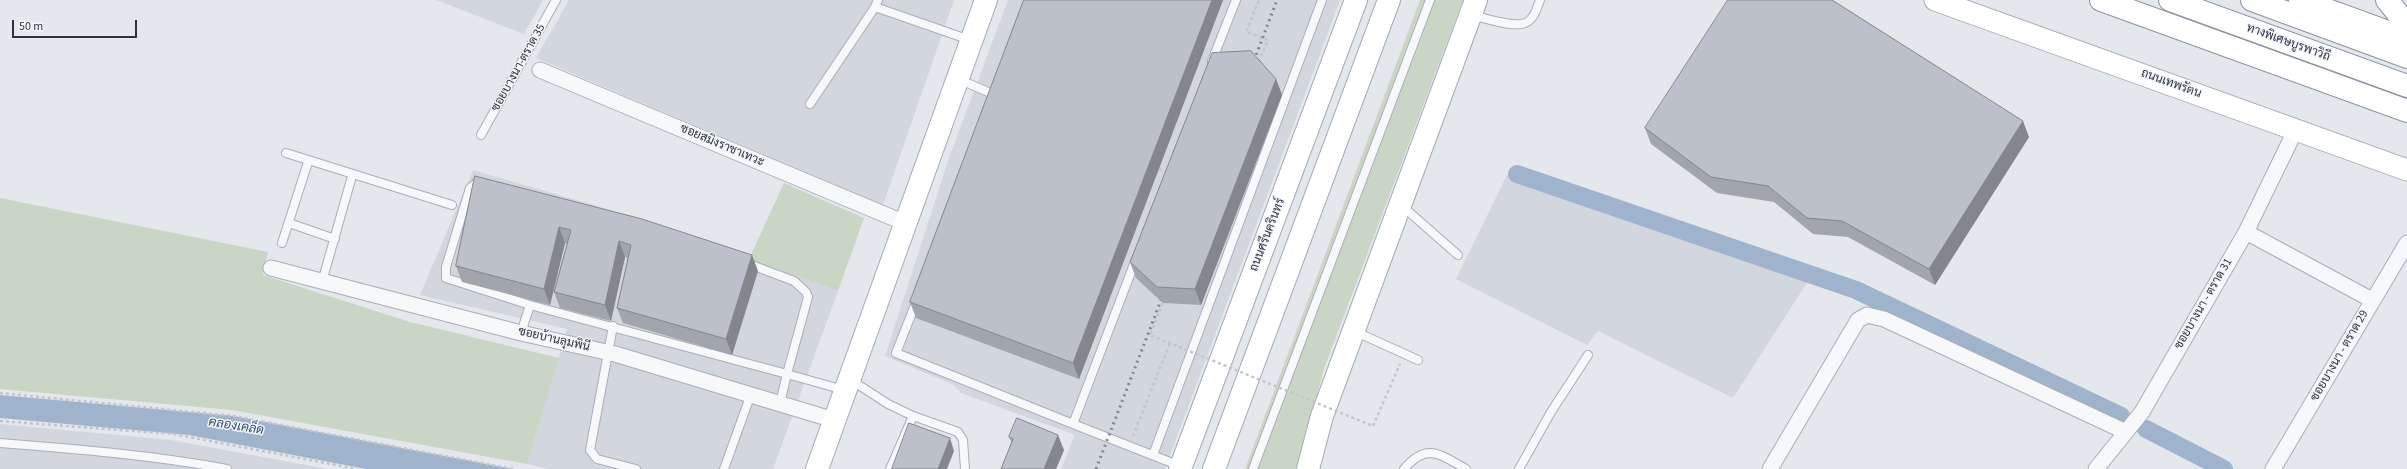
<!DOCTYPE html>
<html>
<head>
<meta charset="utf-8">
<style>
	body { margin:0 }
	#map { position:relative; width:2407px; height:469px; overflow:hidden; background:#e4e7ec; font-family:"Source Sans 3",sans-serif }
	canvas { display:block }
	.scale { position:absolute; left:12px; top:20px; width:125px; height:18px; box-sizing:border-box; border:2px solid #2b3445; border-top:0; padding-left:5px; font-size:12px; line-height:14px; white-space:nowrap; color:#2b3445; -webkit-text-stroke:3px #f4f6f9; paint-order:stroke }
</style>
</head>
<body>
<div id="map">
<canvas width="2407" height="469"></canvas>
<div class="scale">50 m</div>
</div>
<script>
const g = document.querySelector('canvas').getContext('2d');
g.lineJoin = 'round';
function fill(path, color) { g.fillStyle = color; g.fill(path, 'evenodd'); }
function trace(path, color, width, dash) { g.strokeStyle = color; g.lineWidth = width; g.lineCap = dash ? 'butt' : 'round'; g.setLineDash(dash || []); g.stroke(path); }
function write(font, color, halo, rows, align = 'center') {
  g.font = font + ' "Source Sans 3",Sarabun,sans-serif'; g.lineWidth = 3; g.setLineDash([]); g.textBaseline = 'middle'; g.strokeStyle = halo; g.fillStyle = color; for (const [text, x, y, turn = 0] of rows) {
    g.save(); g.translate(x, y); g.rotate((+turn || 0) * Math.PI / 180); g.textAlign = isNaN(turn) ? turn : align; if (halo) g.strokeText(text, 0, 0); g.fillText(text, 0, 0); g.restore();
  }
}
fill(new Path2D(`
	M436 0H543L524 34Z
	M569 0H954L883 205 536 58Z
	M1008 0H1340L1165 469H1061L1075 435 961 393 954 385 885 356 949 158Z
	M473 170 638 218 838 291 773 469H548L527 464 567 329 420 295Z
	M1507 175 1810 278 1733 398 1598 331 1587 345 1456 279Z
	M0 424 171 440 328 469H0Z`), '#d2d6de');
fill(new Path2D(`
	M1420 0H1463L1325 366 1296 469H1245Z
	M784 183 864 218 838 291 749 259Z
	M0 198 268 252 263 275 410 322 559 358 527 464 232 410 0 389Z`), '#c9d6c5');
fill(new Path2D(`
	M0 395 234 416 513 469H366L189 435 0 418Z`), '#9fb4cc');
trace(new Path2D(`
	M1517 174 1856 290 2121 416
	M2146 429 2224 469`), '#9fb4cc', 18);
const lane = new Path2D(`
	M878 0 875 7 970 40
	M1471 15C1484 18 1514 28 1525 23 1534 20 1537 8 1540 0
	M1212 61 1236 0
	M958 79 995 95
	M810 104 875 7
	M481 135 556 0
	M286 153 452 205
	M476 183 656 229 794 281 806 292 808 297 787 374 530 305 446 278V267L470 188Z
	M1401 205 1458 255
	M289 223 335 239
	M282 243 308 162
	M1136 259 1073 424 1180 466
	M322 282 352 176
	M917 300 896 353 1073 424
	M613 326 590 450 597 459 636 469
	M1354 331 1418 360
	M521 333 530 305
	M851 380 888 404 913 416 958 432 963 440 965 469
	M780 403 787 374 844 390
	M0 443C76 449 152 455 227 469
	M1153 455 1322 0
	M724 469 751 394
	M890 469 913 416
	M1253 469 1430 0
	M1404 469C1427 442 1439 454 1466 469
	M1519 469 1551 412 1588 355`);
const street = new Path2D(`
	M540 70 905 223
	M2246 232 2372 300
	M271 268 521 333 615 354 834 420
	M1770 469 1858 320 1867 315 1884 319 2126 432
	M2096 469 2142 412 2246 232 2296 129
	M2273 469 2407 243`);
const secondary = new Path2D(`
	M1935 0 2407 170`);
const primary = new Path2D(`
	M817 469 986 0
	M1180 469 1356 0
	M1214 469 1389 0
	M1308 469 1322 416 1476 0`);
const highway = new Path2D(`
	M2101 0 2407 111
	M2170 0 2407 86
	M2252 0 2407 57
	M2300 0 2407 39
	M2387 0 2407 25`);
trace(lane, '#a9aeb7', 10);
trace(street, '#a9aeb7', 17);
trace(secondary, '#a9aeb7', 23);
trace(primary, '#a3abb8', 24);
trace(highway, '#8b94a3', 24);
trace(new Path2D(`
	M1259 62 1268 40 1246 32 1259 0
	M0 393 234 416 513 469
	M0 421 173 434 358 469
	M1373 426 1400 364
	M1133 436 1170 343`), '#c2c5cb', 2.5, [3, 3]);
trace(lane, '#f7f8fa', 8);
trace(street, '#f7f8fa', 15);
trace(secondary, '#fff', 21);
trace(primary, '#fff', 22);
trace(highway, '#fff', 22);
trace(new Path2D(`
	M1252 66 1277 0
	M1096 469 1165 290`), '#7d8696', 3, [2, 4]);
trace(new Path2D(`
	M1159 169 1168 172
	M1163 303 1150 335 1373 426`), '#c2c5cb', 2.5, [3, 3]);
fill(new Path2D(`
	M1024 0H1223L1079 379 916 318 910 302Z
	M1276 79 1282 95 1201 305 1163 303 1136 278 1130 262Z
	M1645 128 2029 137 1935 285 1848 237 1813 234 1774 202 1717 193 1651 144Z
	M475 176 758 271 732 355 623 323 617 308 628 258 625 257 611 321 560 308 554 292 567 244 565 243 550 305 462 282 456 266Z
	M1009 437 1064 450 1056 469H1001L1012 443Z`), '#a1a5ae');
fill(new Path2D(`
	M1212 0H1223L1079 379 1073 363Z
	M1276 79 1282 95 1201 305 1195 289Z
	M2023 121 2029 137 1935 285 1929 269Z
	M559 227 565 243 550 305 544 289Z
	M619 241 625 257 611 321 605 305Z
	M752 255 758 271 732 355 726 339Z
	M1058 435 1064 450 1056 469H1044Z
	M950 438 954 451 947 469H938Z`), '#83868d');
const building = new Path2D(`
	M1024 0H1212L1073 363 910 302Z
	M1728 0H1832L2023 121 1929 269 1842 221 1807 218 1768 186 1711 177 1645 128Z
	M1251 51 1276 79 1195 289 1157 287 1130 262 1212 53Z
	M475 176 642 219 752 255 726 339 617 308 631 245 619 241 605 305 554 292 571 230 559 227 544 289 456 266Z
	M1017 418 1058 435 1044 469H1001L1013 439 1009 437Z
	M909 423 950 438 938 469H892Z`);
fill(building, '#bbc0ca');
trace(building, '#83868d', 1);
write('12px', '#2b3445', '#f4f6f9', [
	["ทางพิเศษบูรพาวิถี",2288,43,20],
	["ซอยบางนา-ตราด 35",519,68,-61],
	["ถนนเทพรัตน",2171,84,20],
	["ซอยสมิงราชาเทวะ",722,146,23],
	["ถนนศรีนครินทร์",1268,235,-69],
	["ซอยบางนา - ตราด 31",2204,304,-60],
	["ซอยบ้านลุมพินี",554,340,13],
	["ซอยบางนา - ตราด 29",2340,356,-60]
]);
write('italic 13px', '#34527a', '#f4f6f9', [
	["คลองเคล็ด",236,427,9]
]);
</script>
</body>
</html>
